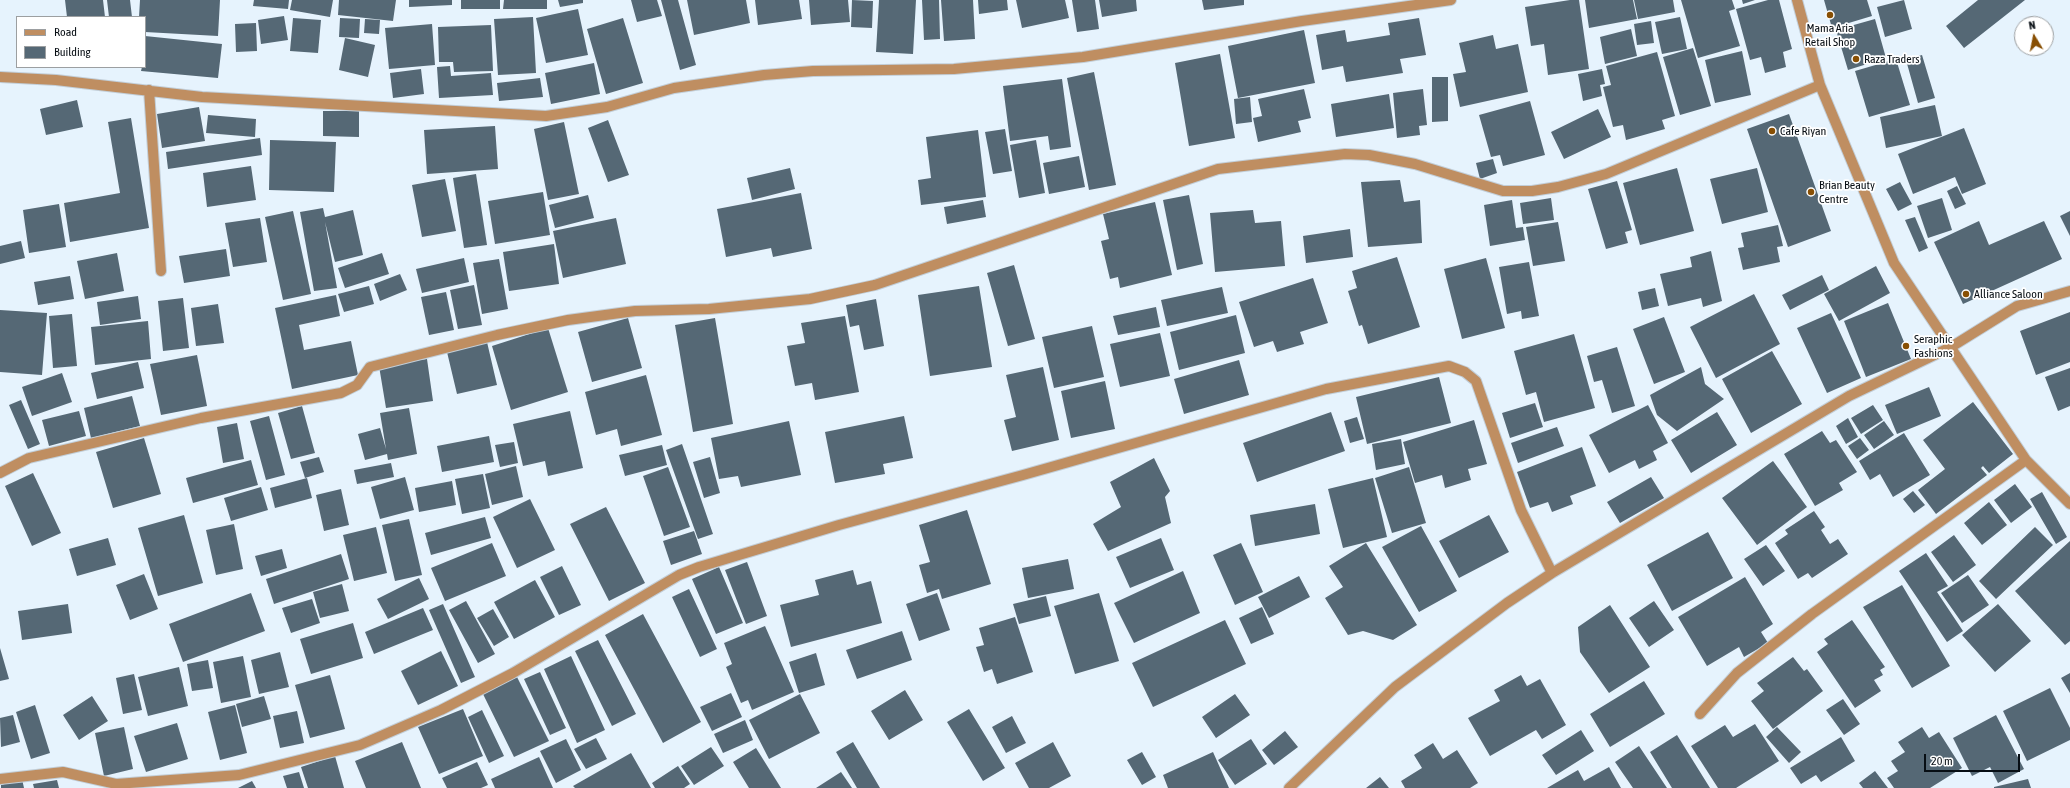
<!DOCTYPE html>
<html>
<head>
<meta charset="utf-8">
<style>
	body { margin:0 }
	#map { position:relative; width:2070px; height:788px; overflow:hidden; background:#e6f3fd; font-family:"Asap Condensed",sans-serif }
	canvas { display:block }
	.legend { position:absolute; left:16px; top:16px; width:130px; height:52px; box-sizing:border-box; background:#fff; border:1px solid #9c9fa1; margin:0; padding:5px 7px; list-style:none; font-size:12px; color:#070e14 }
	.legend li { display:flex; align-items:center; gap:8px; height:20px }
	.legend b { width:20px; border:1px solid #9c9fa1 }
	.north { position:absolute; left:2014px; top:16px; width:40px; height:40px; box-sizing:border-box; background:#fff; border:1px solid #9c9fa1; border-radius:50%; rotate:350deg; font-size:11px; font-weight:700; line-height:16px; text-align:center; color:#070e14 }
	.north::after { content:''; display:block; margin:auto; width:14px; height:18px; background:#884f03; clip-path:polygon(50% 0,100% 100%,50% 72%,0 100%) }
	.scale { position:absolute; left:1924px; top:754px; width:96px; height:18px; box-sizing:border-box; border:2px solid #070e14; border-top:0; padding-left:5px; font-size:12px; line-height:14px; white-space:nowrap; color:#070e14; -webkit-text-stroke:3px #fff; paint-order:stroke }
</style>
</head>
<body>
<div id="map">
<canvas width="2070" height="788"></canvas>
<ul class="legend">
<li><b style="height:5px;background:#bf8e61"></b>Road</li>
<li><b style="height:11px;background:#556875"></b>Building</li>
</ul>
<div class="north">N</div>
<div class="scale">20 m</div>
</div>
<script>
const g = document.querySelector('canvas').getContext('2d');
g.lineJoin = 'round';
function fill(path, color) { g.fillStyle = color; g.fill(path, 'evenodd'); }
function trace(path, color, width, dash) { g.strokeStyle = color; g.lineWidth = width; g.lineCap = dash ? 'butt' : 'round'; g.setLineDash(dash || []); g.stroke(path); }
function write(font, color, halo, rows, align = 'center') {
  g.font = font + ' "Asap Condensed",sans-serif'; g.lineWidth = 3.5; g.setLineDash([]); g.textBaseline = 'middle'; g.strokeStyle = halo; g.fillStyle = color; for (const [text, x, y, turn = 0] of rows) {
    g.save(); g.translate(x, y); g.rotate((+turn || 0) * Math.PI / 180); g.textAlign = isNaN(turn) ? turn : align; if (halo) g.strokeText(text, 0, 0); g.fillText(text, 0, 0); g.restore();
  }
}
fill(new Path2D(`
	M65 0H103L105 17H67Z
	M107 0H130L132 17H109Z
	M140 0H220L218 36 145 32V17H139Z
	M254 0H289L288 9 253 6Z
	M292 0H333L330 17 290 10Z
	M339 0H396L393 21 338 15Z
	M409 0H452V5L409 7Z
	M461 0H500V9H461Z
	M504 0H547V9H503Z
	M558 0H583V3L560 7Z
	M631 0H657L662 16 637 22Z
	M661 0H678L696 65 680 70Z
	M687 0H746L750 23 694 35Z
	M755 0H799L802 19 758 25Z
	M809 0H848L850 22 811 25Z
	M852 0 873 1 872 28 851 27Z
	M879 0H916L913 54 876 52Z
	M922 0H939L940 39 924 40Z
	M941 0H973L975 39 944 41Z
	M978 0H1007L1008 10 979 14Z
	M1016 0H1065L1069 18 1022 28Z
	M1072 0H1095L1099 29 1077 32Z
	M1099 0H1136L1137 11 1102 17Z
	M1202 0H1244V5L1204 10Z
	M1570 0H1579L1589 69 1548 75 1544 44 1531 46 1525 7Z
	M1585 0H1633L1637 19 1589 28Z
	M1634 0H1673L1675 12 1638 19Z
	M1681 0H1732L1735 9 1729 11 1740 46 1698 58Z
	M1742 0H1755L1743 4Z
	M1768 0H1779L1792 49 1783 52 1786 67 1765 73 1761 57 1750 60 1736 9Z
	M1824 0H1867L1872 16 1832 28Z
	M1904 0 1912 29 1885 37 1877 7Z
	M1978 0H2025L1964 48 1946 26Z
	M578 9 588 55 546 63 536 18Z
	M284 16 288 40 261 44 258 20Z
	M533 17 536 73 498 75 494 19Z
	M1680 17 1687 49 1662 54 1655 22Z
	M293 18 321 20 318 53 290 51Z
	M340 18 360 19 359 38 339 37Z
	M623 18 643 83 606 94 587 29Z
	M1419 18 1426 55 1400 59 1403 73 1346 82 1343 66 1322 70 1316 35 1345 30 1347 42 1390 35 1388 23Z
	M365 19 380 20 379 34 364 33Z
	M1875 19 1886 58 1848 70 1836 30Z
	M1651 21 1654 43 1637 45 1634 24Z
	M256 23 257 51 236 52 235 24Z
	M432 24 435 65 389 69 385 28Z
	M491 25 493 71 454 72 453 62H439L438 27Z
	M1631 29 1637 56 1605 64 1600 37Z
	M1304 30 1315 83 1238 98 1228 46Z
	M1493 35 1496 49 1518 44 1528 92 1460 107 1453 74 1466 72 1459 43Z
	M145 36 222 44 218 78 141 71 142 67H145Z
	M345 38 375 45 368 77 339 70Z
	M1693 48 1711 106 1680 115 1663 57Z
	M1742 51 1751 95 1715 103 1705 60Z
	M1657 52 1675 116 1662 120 1665 129 1626 140 1623 125 1613 127 1603 87 1611 85 1606 66Z
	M1220 54 1235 138 1189 146 1175 63Z
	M1922 55 1935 98 1918 103 1906 60Z
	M1896 59 1910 105 1869 117 1855 71Z
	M594 63 600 94 551 104 545 73Z
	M450 66 451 76 491 73 493 95 439 98 437 67Z
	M421 69 424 94 393 98 390 73Z
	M1602 69 1605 84 1600 85 1602 96 1583 101 1578 74Z
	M1094 72 1116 185 1089 190 1067 78Z
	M1432 77H1448V121L1432 122Z
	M540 78 543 97 499 101 497 83Z
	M1062 79 1071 147 1050 150 1048 136 1010 141 1003 86Z
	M1304 89 1311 118 1298 121 1301 132 1258 142 1253 118 1262 116 1258 99Z
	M1423 89 1427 125 1419 126 1420 135 1397 138 1393 93Z
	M1389 94 1394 128 1336 137 1331 104Z
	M1250 97 1252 122 1236 124 1234 99Z
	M77 100 83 127 46 135 40 109Z
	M1530 101 1545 155 1503 166 1500 155 1491 157 1479 115Z
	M1935 105 1942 136 1886 148 1880 117Z
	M199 107 205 141 162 148 157 114Z
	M1598 109 1611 137 1564 159 1551 132Z
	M323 111H359V137L323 136Z
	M1789 114 1831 231 1788 247 1747 129Z
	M208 115 256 119 255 137 206 133Z
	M131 118 149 228 70 242 64 203 120 193 108 122Z
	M608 120 629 175 608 182 588 128Z
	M564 122 579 194 548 200 534 129Z
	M495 126 498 169 427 174 424 130Z
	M1964 128 1986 184 1962 194 1955 177 1913 194 1898 154Z
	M1005 129 1012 171 993 174 985 132Z
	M978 130 986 197 921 205 918 180 931 178 926 137Z
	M260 138 262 155 168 169 166 152Z
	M270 140 336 142 334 192 269 190Z
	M1036 140 1045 193 1019 198 1010 145Z
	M1079 156 1085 187 1049 194 1043 163Z
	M1493 159 1497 173 1480 179 1476 163Z
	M251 166 256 200 207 207 203 173Z
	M790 168 795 189 752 200 747 178Z
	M1677 168 1694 231 1640 245 1623 183Z
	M1757 168 1768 212 1722 224 1710 179Z
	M476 174 487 245 464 248 453 178Z
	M445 179 456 231 422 237 412 185Z
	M1400 180 1404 202 1420 200 1422 243 1368 247 1361 182Z
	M1617 181 1632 230 1625 232 1628 243 1606 249 1588 189Z
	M1900 182 1912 204 1898 211 1886 189Z
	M1957 186 1966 204 1955 209 1947 191Z
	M543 192 550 235 495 244 488 201Z
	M801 193 812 249 773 257 771 248 726 257 717 209Z
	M588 195 594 218 555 228 549 205Z
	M1189 195 1203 264 1177 270 1163 200Z
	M1551 198 1554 220 1523 224 1520 203Z
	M1942 198 1952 230 1928 238 1917 206Z
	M983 200 986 217 947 224 944 207Z
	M1512 200 1516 228 1523 227 1525 240 1490 246 1484 205Z
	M1155 202 1172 275 1120 288 1118 277 1110 279 1101 241 1109 239 1103 214Z
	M59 204 66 247 29 253 23 210Z
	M323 208 325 217 353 210 363 255 335 262 325 222 337 288 314 291 300 212Z
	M1253 210 1255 223 1281 221 1285 266 1215 272 1210 213Z
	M293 211 311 294 283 300 265 217Z
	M2070 211V236L2060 216Z
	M1915 217 1928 248 1919 252 1905 220Z
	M260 218 267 262 233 267 225 223Z
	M616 218 626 264 563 278 553 231Z
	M1979 221 1989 245 2044 221 2062 259 1963 304 1934 242Z
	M1558 222 1565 261 1533 266 1526 227Z
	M1778 225 1783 246 1777 247 1780 262 1743 270 1738 248 1744 247 1741 233Z
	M1350 229 1353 257 1306 263 1303 236Z
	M21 241 25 258 0 264V246Z
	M554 244 559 284 509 291 503 252Z
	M226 249 230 276 184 283 179 256Z
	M1711 251 1722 301 1703 307 1701 298 1668 306 1660 274 1692 267 1690 257Z
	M117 253 124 291 85 299 77 261Z
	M382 253 389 274 345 288 338 268Z
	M1397 257 1420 327 1368 344 1362 325 1359 326 1348 291 1357 288 1352 271Z
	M464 258 469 282 422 293 416 269Z
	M1486 258 1505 328 1462 339 1444 269Z
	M499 259 508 309 482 314 473 263Z
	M1529 262 1539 316 1522 319 1521 311 1507 314 1499 267Z
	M1014 265 1035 339 1008 346 987 273Z
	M1876 266 1890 293 1839 321 1824 294Z
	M400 274 407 290 380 301 374 284Z
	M1822 275 1829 290 1790 310 1782 295Z
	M70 276 74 299 38 305 34 282Z
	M1313 278 1328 323 1300 332 1304 344 1277 352 1273 341 1254 347 1239 302Z
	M474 285 482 325 458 329 450 290Z
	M369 286 374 304 344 312 338 294Z
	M979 286 992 367 930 376 918 295Z
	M1222 287 1228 313 1167 326 1161 300Z
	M1655 288 1659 306 1642 310 1638 292Z
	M446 292 454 330 429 335 421 297Z
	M1754 294 1780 344 1716 378 1690 327Z
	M336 295 340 316 299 325 304 350 351 341 358 375 292 389 275 308Z
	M138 296 141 319 100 325 97 302Z
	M183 298 189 348 163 351 158 301Z
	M876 299 884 346 864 350 859 325 850 327 846 305Z
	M1888 303 1911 359 1866 377 1844 321Z
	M218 304 224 343 196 346 191 308Z
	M1156 307 1160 327 1118 335 1113 316Z
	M0 310 47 313 42 375 0 372Z
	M2070 312V362L2036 375 2020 331Z
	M1831 313 1861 378 1827 393 1797 328Z
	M72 314 77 366 53 368 49 316Z
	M1236 315 1245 353 1179 370 1170 332Z
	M845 316 859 392 815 400 812 383 795 386 787 346 805 343 801 323Z
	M1664 317 1685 372 1654 384 1633 329Z
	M628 318 642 368 592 382 578 332Z
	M715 318 733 424 693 432 675 325Z
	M148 321 151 359 95 365 91 327Z
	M1092 326 1104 377 1054 388 1042 337Z
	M548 328 568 392 511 410 492 346Z
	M1160 333 1170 376 1120 387 1110 344Z
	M1574 334 1595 408 1544 422 1536 392 1526 395 1514 351Z
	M487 342 497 385 457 394 447 352Z
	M1617 347 1635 406 1612 413 1602 380 1594 382 1587 356Z
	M1772 351 1802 404 1751 433 1722 379Z
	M197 355 207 406 161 415 150 364Z
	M427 359 433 401 386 408 379 366Z
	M1239 360 1249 395 1184 414 1174 379Z
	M138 362 144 388 97 399 91 373Z
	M1043 367 1059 440 1012 451 1004 420 1016 417 1006 375Z
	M1701 367 1705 384 1724 399 1677 431 1657 415 1650 395Z
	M2070 368V406L2058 411 2045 377Z
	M62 373 72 402 32 416 22 387Z
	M646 375 662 435 621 446 617 429 596 435 585 392Z
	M1439 377 1451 423 1367 444 1356 397Z
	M1105 381 1115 429 1071 438 1061 391Z
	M1929 387 1941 416 1897 434 1885 405Z
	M132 396 140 426 91 438 84 408Z
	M21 400 40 444 28 449 9 405Z
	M1973 402 2013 454 1989 473 1983 466 1981 468 1987 475 1936 514 1918 490 1945 469 1923 440Z
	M1535 403 1543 427 1510 438 1502 413Z
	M1648 405 1668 443 1653 451 1657 460 1639 469 1635 460 1609 473 1589 435Z
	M1873 405 1883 420 1861 434 1851 418Z
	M302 406 315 453 291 459 278 413Z
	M409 408 417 454 388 460 387 454 365 460 358 434 380 428 386 449 380 413Z
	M79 411 86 436 49 446 42 420Z
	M570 411 583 468 548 476 545 461 523 466 513 424Z
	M1331 412 1345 451 1257 482 1243 443Z
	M1717 412 1737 445 1691 473 1671 440Z
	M269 416 285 475 266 480 250 421Z
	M904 416 913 458 883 464 885 474 835 483 825 432Z
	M1357 417 1364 439 1350 443 1344 421Z
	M1848 418 1858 437 1846 444 1836 426Z
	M1474 420 1487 464 1468 469 1471 480 1445 488 1442 475 1415 483 1403 442Z
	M789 421 801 475 741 487 738 476 719 479 711 438Z
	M1884 421 1894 435 1874 449 1864 435Z
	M237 423 244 459 223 463 217 427Z
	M1557 427 1564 446 1518 463 1511 443Z
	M1822 431 1830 443 1836 440 1857 472 1839 483 1843 490 1815 506 1784 454Z
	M1904 433 1930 475 1893 497 1880 474 1870 480 1859 461Z
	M489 436 494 462 442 472 437 446Z
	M144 438 161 494 113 508 96 452Z
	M1860 438 1869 450 1857 459 1848 446Z
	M1401 439 1405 464 1376 470 1372 444Z
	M514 442 518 463 500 467 495 445Z
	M682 444 713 534 698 539 666 450Z
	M662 445 667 465 625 476 619 455Z
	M1582 447 1596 486 1570 496 1573 504 1552 512 1548 502 1530 508 1517 472Z
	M319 457 324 472 305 478 300 462Z
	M710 457 720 493 704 498 693 462Z
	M1154 458 1170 491 1165 497 1171 523 1108 551 1093 524 1121 507 1110 482Z
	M251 460 258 485 193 503 186 478Z
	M1773 461 1807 507 1757 545 1722 498Z
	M391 463 394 477 357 484 354 470Z
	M516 466 523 497 492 505 485 474Z
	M668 467 690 527 664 536 643 476Z
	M1409 467 1426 523 1392 533 1375 478Z
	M33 473 61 533 32 546 5 486Z
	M483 474 490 508 462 514 455 479Z
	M405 477 414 510 380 519 371 487Z
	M1651 477 1664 498 1620 523 1607 502Z
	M307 478 312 498 275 508 270 488Z
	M1373 478 1387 537 1343 548 1328 489Z
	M452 481 456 505 419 512 415 488Z
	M2015 484 2032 507 2011 523 1994 500Z
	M261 487 268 510 231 521 224 498Z
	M341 489 349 525 324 531 316 495Z
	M1913 491 1925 505 1914 513 1903 499Z
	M2042 492 2067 537 2056 544 2030 499Z
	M530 499 555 550 517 568 493 517Z
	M1989 502 2007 525 1982 545 1964 523Z
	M1315 504 1320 534 1255 546 1250 515Z
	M606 507 645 583 609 601 570 524Z
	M967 510 991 584 942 599 939 589 927 593 919 565 930 562 919 525Z
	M1814 511 1825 527 1821 530 1830 544 1838 539 1848 554 1812 578 1808 573 1798 579 1775 543 1788 534 1785 530Z
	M184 515 203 583 158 596 138 528Z
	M1489 515 1509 552 1459 578 1439 541Z
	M485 517 491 538 431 555 425 533Z
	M409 519 422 575 395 581 382 525Z
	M234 524 243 569 216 575 206 530Z
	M1421 526 1457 591 1419 612 1382 547Z
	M376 527 387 573 354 581 343 535Z
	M2035 527 2053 545 1996 599 1979 581Z
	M694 531 702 554 671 565 663 541Z
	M1708 532 1733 578 1672 611 1647 565Z
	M1954 535 1976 565 1953 582 1931 552Z
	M108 538 116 565 77 576 69 549Z
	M1161 538 1174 570 1130 588 1116 557Z
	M2070 541V641L2065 645 2015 591Z
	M492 543 506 576 445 601 431 568Z
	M1241 543 1263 592 1235 605 1213 555Z
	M1366 543 1417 625 1393 640 1363 631 1348 635 1325 598 1343 587 1329 566Z
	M1766 545 1785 571 1763 586 1744 559Z
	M282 549 287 568 261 576 255 556Z
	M1926 553 1948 586 1937 592 1963 631 1947 642 1899 571Z
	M341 554 349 579 274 604 266 579Z
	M1068 559 1074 589 1028 598 1022 568Z
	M747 562 767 616 746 624 725 570Z
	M562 566 581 605 559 615 540 577Z
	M719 567 743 623 716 634 692 579Z
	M853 570 857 585 871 581 882 623 791 647 780 605 819 595 815 580Z
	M1183 571 1200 613 1134 643 1114 603Z
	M144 574 158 609 130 620 116 585Z
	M1968 575 1989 605 1962 623 1941 593Z
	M1299 576 1310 597 1269 618 1258 597Z
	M1745 577 1773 624 1761 632 1768 643 1744 657 1739 647 1707 666 1678 617Z
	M419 578 429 599 388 619 377 599Z
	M535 580 555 617 514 639 494 602Z
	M342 584 349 611 320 618 313 592Z
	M1902 585 1950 666 1912 688 1863 607Z
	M689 589 717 649 700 657 672 597Z
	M251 593 265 631 183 662 169 624Z
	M937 593 950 630 919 641 906 604Z
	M1099 593 1119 661 1075 674 1054 606Z
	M1046 596 1051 616 1019 624 1013 604Z
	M312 599 320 623 291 633 282 608Z
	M466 601 495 654 478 663 449 610Z
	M1654 601 1674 630 1649 647 1629 618Z
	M68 604 72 633 22 640 18 611Z
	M443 604 475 677 461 683 429 610Z
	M1998 604 2031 641 1995 672 1962 635Z
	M1610 605 1650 667 1609 693 1580 652 1578 627Z
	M1262 607 1274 634 1251 644 1239 618Z
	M423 608 433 630 374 654 365 632Z
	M493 609 509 637 494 646 477 618Z
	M643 614 701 722 663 743 605 635Z
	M1015 617 1033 672 997 684 992 669 984 672 976 647 984 645 979 628Z
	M1225 620 1246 664 1153 707 1132 663Z
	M1852 620 1885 667 1880 670 1883 675 1874 680 1881 691 1855 708 1817 652 1828 644 1824 639Z
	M353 623 363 658 311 674 300 639Z
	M765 626 794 692 752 710 748 700 741 703 726 667 732 664 724 643Z
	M902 631 912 660 857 679 846 650Z
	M598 640 636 714 612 726 575 651Z
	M0 648 9 679 0 681Z
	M441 651 458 686 418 705 401 671Z
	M280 652 289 687 259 694 251 660Z
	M816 653 825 685 799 693 789 662Z
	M243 656 251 697 221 703 213 662Z
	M571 656 605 730 577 743 544 669Z
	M1793 657 1804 671 1807 669 1823 691 1773 729 1751 701 1764 691 1757 683Z
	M208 660 213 688 192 691 187 664Z
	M179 667 188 706 148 716 138 677Z
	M540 672 566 728 550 735 524 679Z
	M2070 673V693L2061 678Z
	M134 674 142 710 123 714 116 678Z
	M330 675 345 729 310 738 295 685Z
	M1521 675 1527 686 1540 679 1566 725 1542 739 1536 730 1490 756 1468 718 1500 701 1494 690Z
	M517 677 549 741 514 757 483 694Z
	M1644 681 1665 714 1610 747 1590 714Z
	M2050 688 2070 728V740L2027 761 2003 711Z
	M905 690 923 720 889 740 871 711Z
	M731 693 742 717 712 731 700 707Z
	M800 694 820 733 769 759 749 720Z
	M1235 694 1250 715 1216 738 1202 717Z
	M92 696 108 721 79 740 63 715Z
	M264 696 271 719 242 727 236 704Z
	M1843 699 1860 724 1844 735 1826 710Z
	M35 705 50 753 31 759 16 712Z
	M235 705 247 753 220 760 208 712Z
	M463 709 483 756 439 774 418 727Z
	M969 709 1005 768 983 781 947 722Z
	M482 710 504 756 489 763 468 717Z
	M297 711 304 743 280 748 273 716Z
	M13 715 20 742 1 747 0 718Z
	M1996 715 2024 769 1998 783 1990 767 1972 776 1953 738Z
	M1012 716 1026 743 1006 753 992 727Z
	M745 720 753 740 723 753 714 734Z
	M177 723 188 759 146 772 134 736Z
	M1755 724 1779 761 1736 788H1718L1691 746 1725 725 1733 737Z
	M124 727 133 769 104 776 95 733Z
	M1777 727 1801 752 1789 763 1766 737Z
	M1922 727 1929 738 1939 732 1962 768 1930 788H1894L1887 778 1898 771 1891 761 1905 752 1898 742Z
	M1581 730 1594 751 1556 775 1542 755Z
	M1285 731 1298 747 1274 765 1262 750Z
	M1677 735 1710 788H1672L1650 752Z
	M1841 737 1855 761 1821 782 1816 775 1801 784 1790 768Z
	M596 738 607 759 586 769 574 749Z
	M566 739 581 770 556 783 540 751Z
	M1251 739 1267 764 1235 785 1218 760Z
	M402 742 421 788H366L355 761Z
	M853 742 880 788H857L836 752Z
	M1053 742 1071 776 1049 788H1029L1015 763Z
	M1433 743 1443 759 1457 750 1478 783 1470 788H1405L1401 781 1422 768 1414 755Z
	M1639 746 1667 788H1633L1615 762Z
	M711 747 724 766 694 785 681 766Z
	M756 748 781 788H749L733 762Z
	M1142 752 1156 777 1142 785 1127 760Z
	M1213 752 1229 788H1168L1163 775Z
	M631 753 651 788H575L573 786Z
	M335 756 344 788H308L301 767Z
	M539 757 553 788H495L491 779Z
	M477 762 488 785 481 788H447L442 778Z
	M678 766 690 784 684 788H655L652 783Z
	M1609 767 1621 788H1547L1578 770 1584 781Z
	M1875 771 1888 788H1863L1859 783Z
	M299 772 304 788H287L283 776Z
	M841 772 852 788H816Z
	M1380 777 1389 788H1366Z
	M22 779 24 788H1V785Z
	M2028 779 2031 788H1994V787Z
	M57 780 59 788H34L33 784Z
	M252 781 256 788H238Z`), '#556875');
const minor = new Path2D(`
	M1797 0 1820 85 1894 263 2026 460 2070 504
	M0 77 56 80 202 97 546 116 607 107 674 88 764 75 813 71 954 69 1083 57 1302 21 1451 0
	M149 90 161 271
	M0 473 29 458 201 418 341 393 357 385 370 367 497 335 568 320 635 311 709 309 810 299 875 285 1218 169 1345 154 1369 155 1415 164 1503 191H1532L1558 187 1606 174 1820 85
	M1700 714 1737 673 1812 614 2026 460
	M0 779 63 772 116 784 239 775 360 745 441 710 513 673 679 575 699 567 839 525 1023 475 1326 389 1449 366 1465 372 1476 381 1521 510 1552 573
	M1289 788 1395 687 1507 603 1552 573 1849 396 1951 347 2017 306 2070 291`);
trace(minor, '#c2ced8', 12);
trace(minor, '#bf8e61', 10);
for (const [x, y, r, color] of [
	[1830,15,4,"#884f03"],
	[1856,59,4,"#884f03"],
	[1772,131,4,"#884f03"],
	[1811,192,4,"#884f03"],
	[1966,294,4,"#884f03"],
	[1906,346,4,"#884f03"]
]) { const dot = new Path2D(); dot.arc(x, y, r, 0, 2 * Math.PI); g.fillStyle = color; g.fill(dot); trace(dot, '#fff', 1.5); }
write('12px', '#070e14', '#fff', [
	["Mama Aria",1830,28,"center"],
	["Retail Shop",1830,42,"center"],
	["Raza Traders",1864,59],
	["Cafe Riyan",1780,131],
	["Brian Beauty",1819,185],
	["Centre",1819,199],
	["Alliance Saloon",1974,294],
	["Seraphic",1914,339],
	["Fashions",1914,353]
], 'left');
</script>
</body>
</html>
